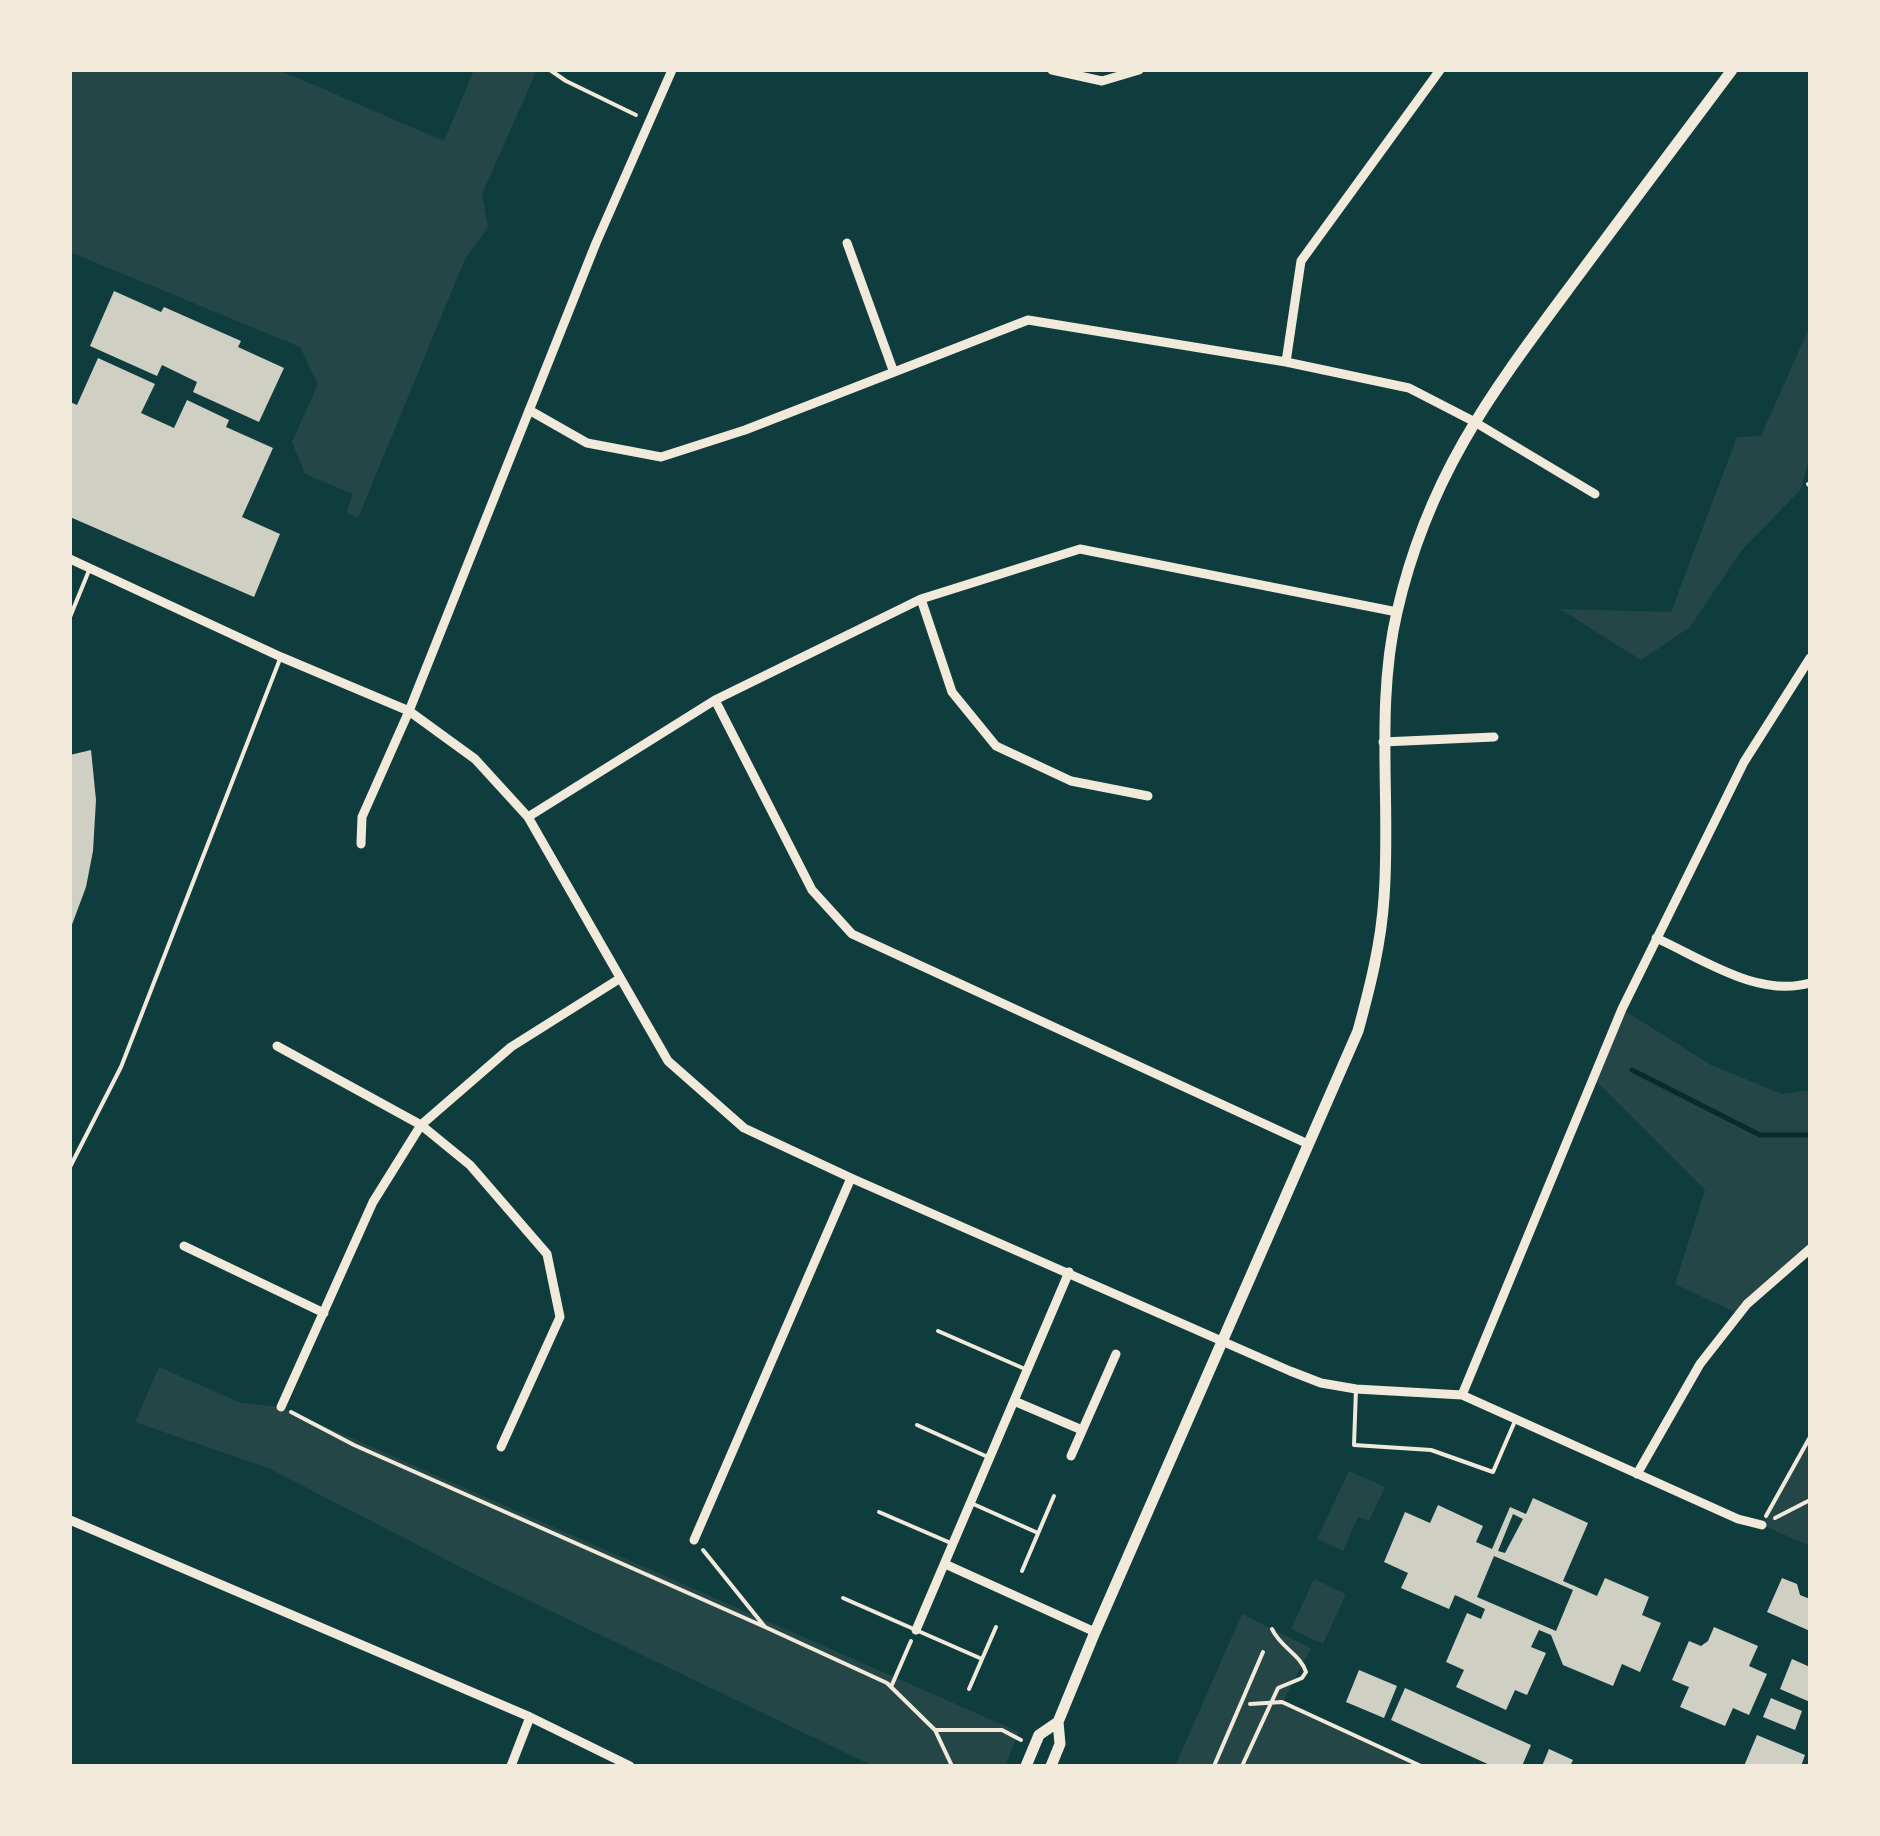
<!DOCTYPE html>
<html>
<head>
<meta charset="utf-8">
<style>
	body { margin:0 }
	#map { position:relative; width:1880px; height:1836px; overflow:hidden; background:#0f3d3e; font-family:Barlow,sans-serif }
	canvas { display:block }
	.frame { position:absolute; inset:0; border:72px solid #f1e9da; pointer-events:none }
</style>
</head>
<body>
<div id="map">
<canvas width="1880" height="1836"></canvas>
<div class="frame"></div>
</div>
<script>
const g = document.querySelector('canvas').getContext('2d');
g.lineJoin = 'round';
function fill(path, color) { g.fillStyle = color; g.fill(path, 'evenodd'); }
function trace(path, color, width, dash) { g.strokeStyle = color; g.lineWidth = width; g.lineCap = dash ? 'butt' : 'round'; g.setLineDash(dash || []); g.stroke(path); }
fill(new Path2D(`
	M70 70H279L444 141 474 70H537L482 194 488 227 465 259 358 518 346 513 353 494 305 474 292 442 318 384 300 347 70 252Z
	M1810 326V455L1801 489 1741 551 1690 627 1641 660 1560 609 1671 612 1737 437 1761 436Z
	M1622 1009 1711 1065 1782 1094 1810 1090V1249L1739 1314 1675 1284 1705 1190 1592 1077Z
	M159 1367 241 1403 281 1407 1019 1732 1005 1766H873L480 1577 268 1468 135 1422Z
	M1810 1440V1546L1762 1525 1788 1472Z
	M1349 1471 1385 1487 1369 1521 1358 1517 1343 1551 1317 1539Z
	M1314 1579 1346 1594 1323 1644 1291 1629Z
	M1242 1614 1311 1648 1283 1701 1421 1766H1175Z`), '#244646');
trace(new Path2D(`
	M1632 1070 1760 1135H1810`), '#0a2a2b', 5);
fill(new Path2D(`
	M114 291 161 312 164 307 241 341 238 347 284 368 259 422 193 392 197 382 162 365 157 376 90 346Z
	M98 358 155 384 141 413 174 428 187 400 229 420 226 427 273 448 242 517 280 534 254 597 70 517V402L77 405Z
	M91 750 96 800 93 851 86 887 70 930V755Z
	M1533 1498 1588 1523 1563 1581 1597 1596 1605 1578 1649 1597 1642 1615 1661 1623 1640 1672 1622 1664 1613 1686 1563 1665 1551 1635 1539 1630 1531 1647 1546 1653 1527 1695 1515 1690 1506 1710 1456 1687 1464 1670 1446 1662 1467 1613 1481 1619 1485 1609 1455 1595 1449 1609 1401 1588 1408 1573 1384 1562 1405 1512 1430 1523 1438 1505 1483 1526 1476 1542 1492 1549 1510 1507 1526 1514ZM1513 1514 1523 1519 1505 1553 1498 1551ZM1494 1556 1573 1590 1556 1631 1477 1597Z
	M1782 1578 1797 1584 1800 1595 1810 1599V1631L1767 1612Z
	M1714 1627 1758 1646 1749 1666 1767 1674 1749 1715 1733 1708 1725 1726 1680 1707 1689 1687 1672 1680 1689 1641 1701 1646 1708 1641Z
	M1792 1659 1810 1667V1702L1780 1689Z
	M1359 1670 1397 1686 1384 1718 1346 1702Z
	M1405 1688 1531 1745 1522 1766H1492L1391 1720Z
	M1771 1698 1802 1711 1795 1730 1763 1717Z
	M1757 1735 1805 1755 1801 1766H1744Z
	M1549 1749 1573 1760 1570 1766H1542Z`), '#cfcfc3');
trace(new Path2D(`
	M550 70 566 81 636 115
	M1808 484 1810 486
	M291 1412 354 1445 765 1627
	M1766 1516 1810 1437
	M1775 1518 1810 1500
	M703 1550 765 1627 887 1683 935 1730
	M891 1687 911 1641
	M1250 1704 1282 1702 1421 1766
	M952 1766 935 1730H1002L1021 1740
	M1242 1766 1278 1688 1302 1678 1306 1672C1301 1655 1280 1647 1272 1629`), '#f1e9da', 4);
trace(new Path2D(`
	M70 617 90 568
	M70 1167 121 1067 280 659
	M938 1331 1025 1369
	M1356 1389 1354 1445 1431 1450 1493 1472 1515 1421
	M917 1425 990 1458
	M971 1503 1038 1533
	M879 1512 953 1544
	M1022 1571 1054 1496
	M843 1598 982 1659
	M969 1689 996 1627
	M1214 1766 1263 1652`), '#f1e9da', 4);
trace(new Path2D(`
	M1052 70 1102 81 1139 70
	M847 243 893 370
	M1286 362 1301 261 1440 70
	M529 410 587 443 661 457 745 430 1028 320 1286 362 1409 388 1473 421 1595 494
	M70 559 281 657 409 711 475 759 528 817 668 1061 744 1128 851 1178 1290 1371 1321 1383 1356 1389 1462 1395 1738 1519 1762 1525
	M921 599 952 692 996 746 1071 781 1148 796
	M715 700 812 890 852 934 1308 1144
	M1383 742 1494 737
	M528 817 715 700 921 599 1080 549 1397 612
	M361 844 362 817 409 711 596 243 672 70
	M1656 938C1703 959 1758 998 1810 983
	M277 1046 421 1125 470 1165 547 1254 560 1317 501 1447
	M184 1246 324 1313
	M1462 1395 1622 1009 1744 762 1810 658
	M1014 1401 1082 1430
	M281 1407 373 1202 421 1125 511 1047 619 979
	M1071 1456 1116 1354
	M1637 1474 1700 1364 1747 1304 1810 1249
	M70 1520 530 1717 630 1766
	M694 1540 851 1178
	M945 1564 1095 1632
	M916 1630 1069 1272
	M511 1766 530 1717`), '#f1e9da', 9);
trace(new Path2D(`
	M1026 1766 1039 1735 1058 1722
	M1051 1766 1060 1744 1058 1722 1095 1632 1358 1031C1370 987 1381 944 1384 898 1391 803 1375 706 1397 612 1429 472 1495 388 1578 276 1629 207 1680 139 1732 70`), '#f1e9da', 11);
</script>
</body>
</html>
